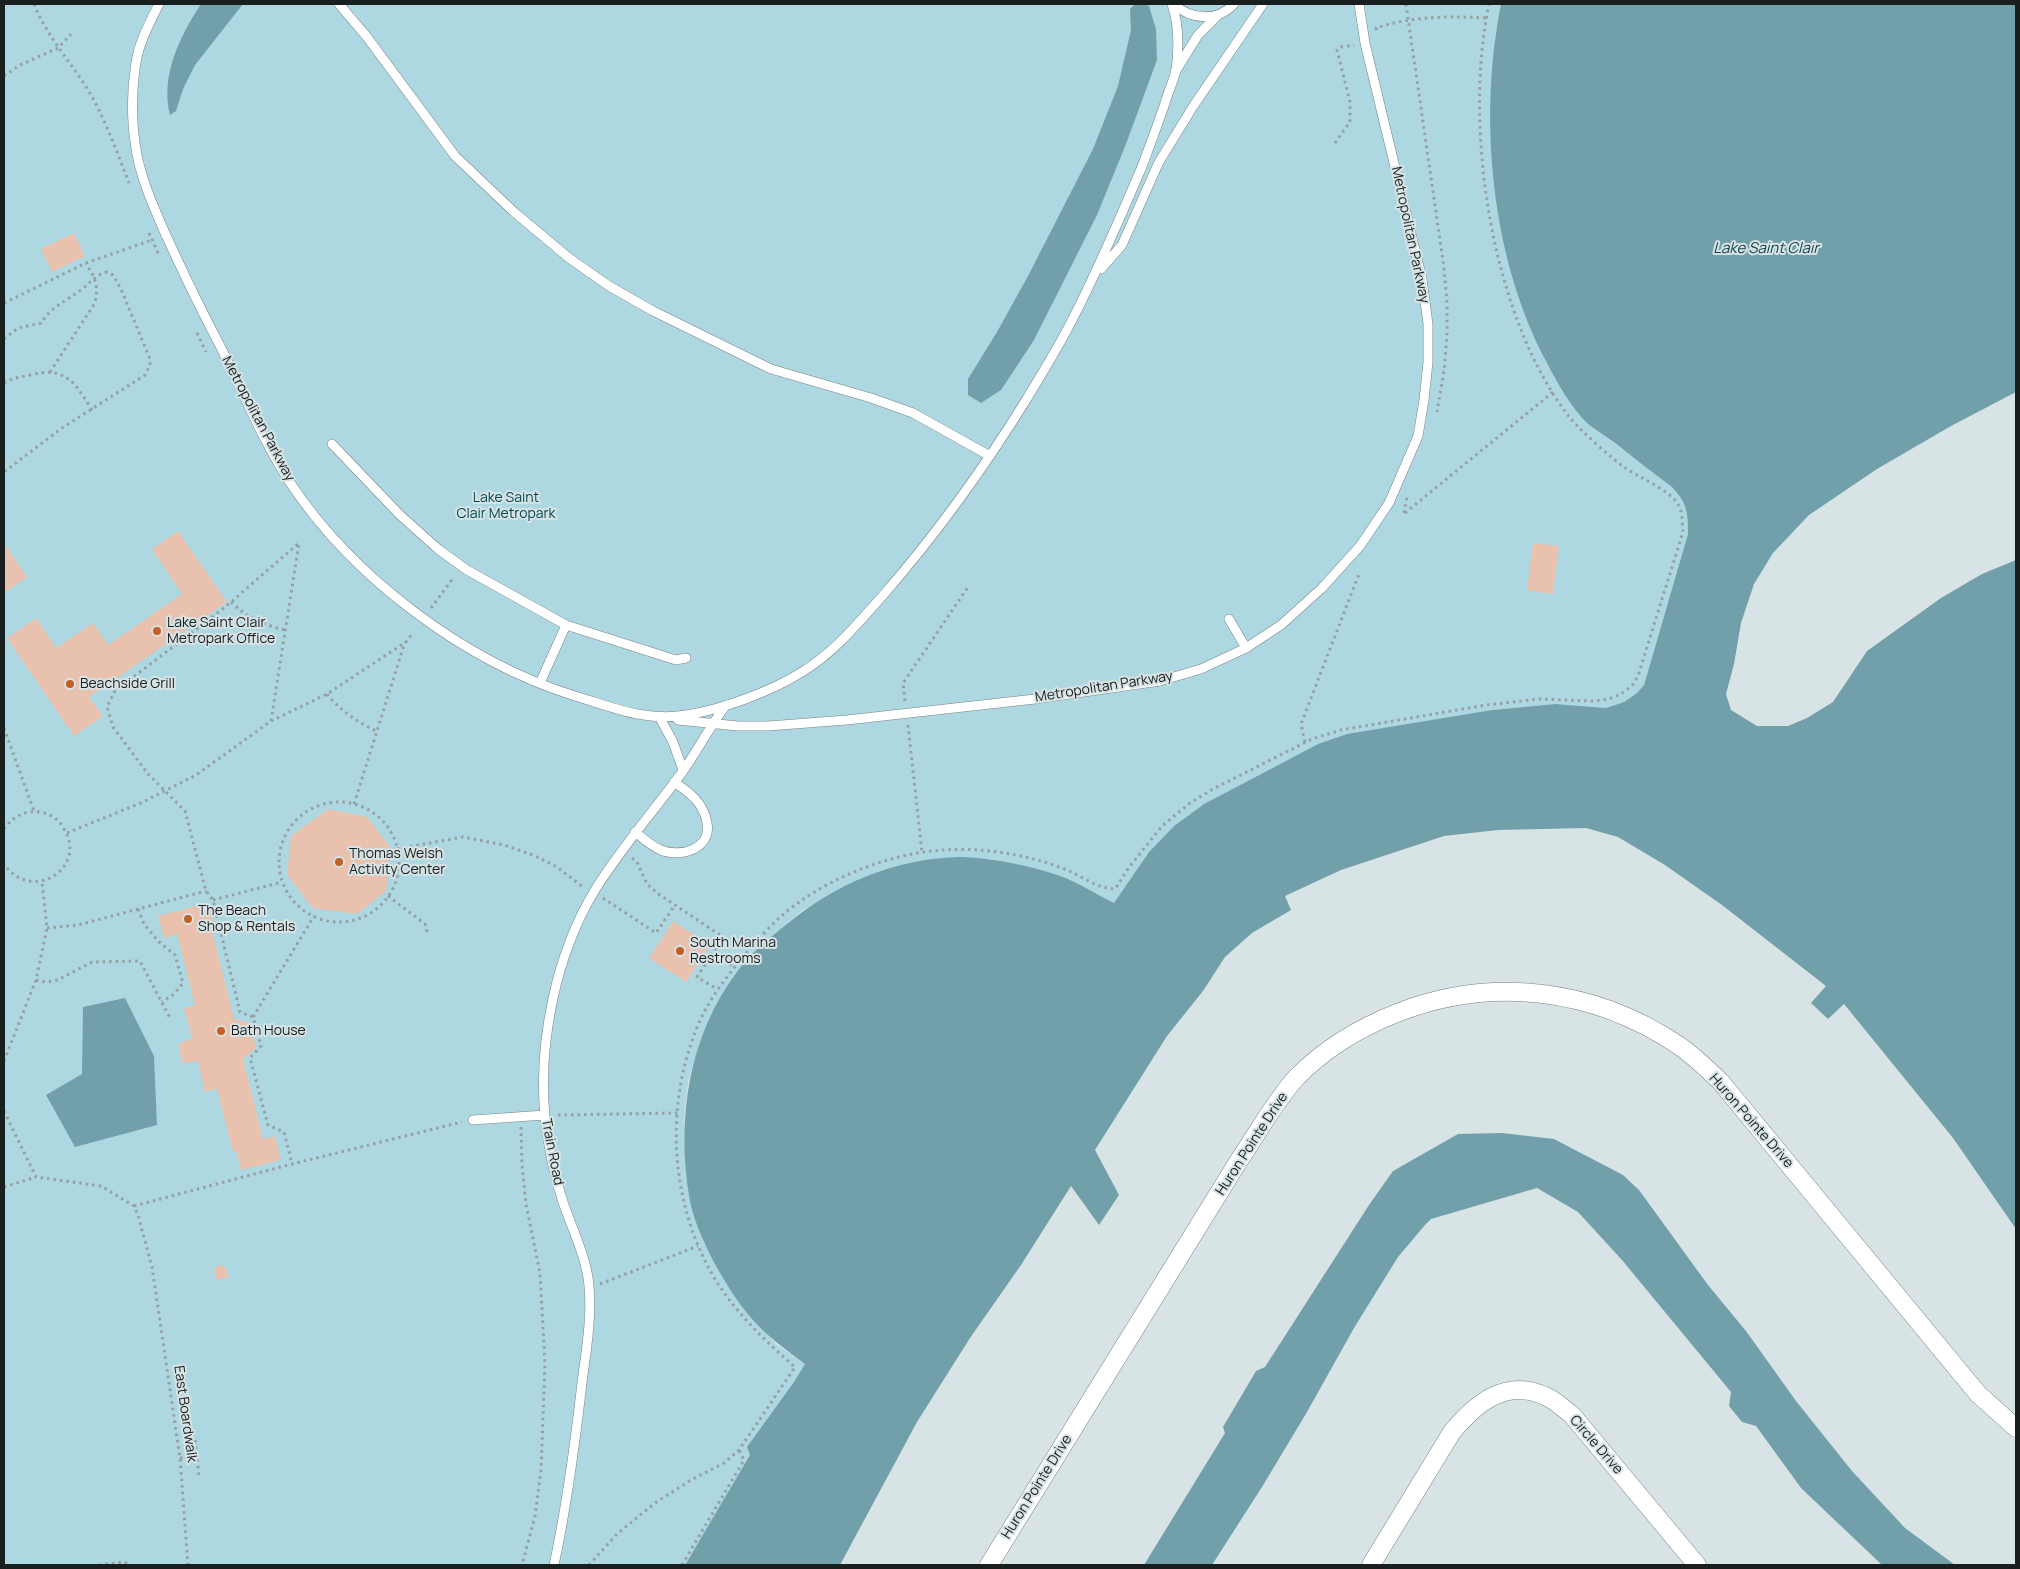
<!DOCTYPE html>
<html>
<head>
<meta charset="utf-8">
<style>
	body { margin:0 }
	#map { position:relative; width:2020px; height:1569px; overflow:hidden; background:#d7e3e5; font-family:Manrope,sans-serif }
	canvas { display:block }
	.frame { position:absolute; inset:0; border:5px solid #191e1e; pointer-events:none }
</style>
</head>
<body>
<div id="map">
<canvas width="2020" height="1569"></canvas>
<div class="frame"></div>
</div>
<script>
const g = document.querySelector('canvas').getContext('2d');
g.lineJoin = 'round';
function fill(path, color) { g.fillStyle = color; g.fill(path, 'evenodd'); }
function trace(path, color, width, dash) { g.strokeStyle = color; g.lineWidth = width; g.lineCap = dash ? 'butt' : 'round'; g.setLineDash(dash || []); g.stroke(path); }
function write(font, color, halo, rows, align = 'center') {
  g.font = font + ' Manrope,sans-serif'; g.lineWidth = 4; g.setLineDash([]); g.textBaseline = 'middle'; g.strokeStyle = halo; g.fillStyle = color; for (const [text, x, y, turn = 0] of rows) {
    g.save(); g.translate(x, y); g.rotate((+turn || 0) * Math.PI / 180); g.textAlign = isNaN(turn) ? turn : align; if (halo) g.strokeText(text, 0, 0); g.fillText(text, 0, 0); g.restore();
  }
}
fill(new Path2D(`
	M4 4H1501L1496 31 1492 78 1494 174 1503 236 1513 278 1540 348 1572 405 1588 423 1672 487C1687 503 1688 512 1688 534L1644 685 1637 693 1624 702 1606 708 1555 704 1492 710 1318 744 1204 804 1174 826 1149 852 1114 904 1067 879 1034 868 1002 862 959 857 804 909 769 939 737 972 701 1038 688 1082 684 1119 689 1197 704 1243 728 1284 751 1317 777 1345 805 1364 685 1565H4Z`), '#aed8e1');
fill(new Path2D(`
	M201 4H243L195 65 183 89 176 111 170 115C160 76 180 36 201 4Z
	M1135 4H1144L1149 6 1156 29 1157 60 1126 144 1097 215 1034 340 1001 390 981 403 968 395V379L997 332 1028 276 1093 149 1118 86 1131 30 1130 9Z
	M1501 4H2016V392L1951 426 1877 469 1809 515 1773 553 1754 584 1741 623 1734 664 1726 694 1731 710 1757 726H1788L1807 718 1833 702 1867 651 1941 598 1982 574 2016 560V1229L1953 1138 1844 1004 1828 1019 1811 1003 1826 986 1722 905 1665 865 1618 837 1586 828 1498 830 1444 836 1341 870 1285 896 1291 910 1252 933 1225 957 1203 991 1167 1036 1095 1150 1119 1195 1099 1225 1071 1186 1021 1265 970 1338 917 1422 840 1565H685L750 1455 747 1447 794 1382 805 1364C786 1350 768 1337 752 1319 727 1290 695 1234 689 1196 677 1118 688 1037 737 972 750 954 769 938 787 924 835 884 894 859 958 857 989 857 1039 867 1068 879 1084 886 1099 896 1114 903L1149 852 1174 826 1204 804 1318 744 1347 734 1492 710 1555 704 1606 708 1624 702 1637 693 1644 685 1688 534C1688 512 1687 503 1672 487 1653 473 1634 458 1615 443 1606 436 1595 430 1587 423 1570 406 1558 384 1547 363 1491 258 1478 119 1501 4Z
	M125 998 154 1056 157 1125 75 1147 46 1095 82 1074 83 1007Z
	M1502 1133 1554 1139 1623 1175 1639 1190 1708 1285 1746 1331 1796 1401 1852 1471 1905 1528 1955 1565H1882L1801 1488 1756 1426 1742 1422 1729 1406 1731 1392 1622 1260 1578 1212 1537 1188 1431 1219 1425 1225 1398 1257 1354 1328 1307 1412 1262 1487 1212 1565H1144L1225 1433 1223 1427 1256 1371 1265 1367 1369 1205 1393 1171 1458 1134Z`), '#72a0aa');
fill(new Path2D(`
	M74 233 85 256 52 272 41 249Z
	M178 531 227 602 89 697 103 716 74 736 7 638 36 618 56 648 93 623 108 645 182 594 152 549Z
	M4 543 27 577 4 593Z
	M1533 543 1559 546 1553 594 1527 590Z
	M328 809 367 817 391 848 386 891 357 914 313 908 287 875 291 836Z
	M209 903 214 925 211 926 234 1019 250 1023 256 1048 243 1059 263 1139 275 1136 281 1160 241 1170 236 1151 233 1152 217 1089 205 1092 198 1061 182 1063 178 1044 192 1038 184 1008 195 1005 177 934 164 938 158 916Z
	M673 921 710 945 686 982 649 958Z
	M220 1265 226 1268 229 1278 216 1279 214 1271 216 1267Z`), '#e9c2af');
const service = new Path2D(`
	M159 4C151 20 141 38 137 57 132 83 131 116 135 142 139 175 152 203 165 233 181 268 197 302 215 336 240 384 260 436 289 481 352 577 465 662 575 696 612 707 646 722 686 715 721 710 772 691 802 672 835 652 860 621 885 593 937 533 984 468 1026 400 1041 375 1056 351 1069 326 1096 275 1118 222 1141 169 1150 145 1159 122 1167 97 1170 88 1174 79 1176 70 1179 48 1179 25 1172 4
	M339 4 367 37 455 156 514 212 569 258 609 286 653 311 771 369 871 398 913 413 990 456
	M1174 4C1191 20 1217 22 1234 4
	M1175 72 1198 35 1218 15
	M1101 269 1122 245 1159 162 1194 105 1263 4
	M332 444 400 515 438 549 467 570 566 625 676 660 686 658
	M1229 619 1246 648
	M540 683 566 625
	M660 718 673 742 683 770
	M678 720 738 726H768L847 720 1035 699 1160 681 1201 669 1246 648 1281 625 1322 588 1360 546 1389 503 1418 436 1424 400 1428 362V324L1422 279 1365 43 1359 4
	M635 832C643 838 651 846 661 850 680 858 712 849 707 823 704 803 689 792 674 782
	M473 1120 545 1115
	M554 1565C567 1505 575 1444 582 1383 586 1351 592 1318 589 1286 587 1258 572 1229 563 1202 554 1175 548 1145 545 1117 538 1042 556 954 595 890 621 848 654 811 683 771 698 750 710 726 726 705`);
const minor = new Path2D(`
	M989 1565 1238 1162C1257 1134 1273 1104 1296 1078 1324 1049 1359 1028 1397 1013 1491 976 1593 988 1678 1045 1693 1055 1707 1069 1720 1081L1978 1394 2016 1428
	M1371 1565 1452 1432C1476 1403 1507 1377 1547 1397 1556 1401 1564 1409 1572 1415L1697 1565`);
trace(service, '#788385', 10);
trace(minor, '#788385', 19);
trace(new Path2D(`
	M34 4C46 34 67 58 85 85 104 115 116 150 129 183
	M1406 4 1444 268 1447 303V336L1444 371 1437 412
	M1377 30 1376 28C1412 16 1448 16 1486 18
	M4 76 20 65 58 48 71 34
	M1335 143 1350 122V102L1337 50 1341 47 1354 45
	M149 233 159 255
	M4 303 86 263 152 240
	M197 333 206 352
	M4 339 18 328 41 323C51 307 66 301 81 290 90 283 95 275 107 272L113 275 121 289 150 359V365L145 375 62 428 4 472
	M50 372 95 303C99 284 95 279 86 263
	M4 383C12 378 21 377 30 375 65 366 75 382 92 410
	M1404 513 1407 496
	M1405 513 1553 392
	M4 596V597
	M231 602C246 617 264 625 285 630
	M431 608 454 577
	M327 694C341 711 357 722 378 732
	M905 701 903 683 968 587
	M271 721 299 543 224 608 115 691 107 707 113 727 148 774 185 811 206 891 213 900 240 1012 253 1017 261 1046 250 1058 268 1125 284 1132 292 1164
	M908 725 922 853
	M4 728 34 811
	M1305 742 1301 724 1359 574
	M279 862a60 60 0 1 1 120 0a60 60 0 1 1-120 0Z
	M354 804 405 642
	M4 829C12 817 25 810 40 812 50 814 59 819 64 829 88 868 32 904 4 864
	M67 833 143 802 196 775 271 721 327 694 406 642 412 634
	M397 849 463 837 504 845 533 855 557 867 583 887
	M632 858 637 862 647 884 657 893 723 937 697 977 717 989
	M388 896 425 924 428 935
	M603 898 656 933 675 905
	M213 900 282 882
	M138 909 144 924 158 941 175 955 183 983 174 994 162 1002
	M47 928 78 925 206 891
	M713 954 735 967
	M36 980 47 982 58 980 92 962 140 961 170 1018
	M253 1017 314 916
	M4 1061 36 980 47 928 42 881
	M4 1111 36 1177 101 1186 134 1206 138 1215 152 1267 180 1458 188 1565
	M558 1115 677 1113
	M521 1127 522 1165 526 1204 540 1273 545 1364 541 1470 535 1516 522 1565
	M4 1187 36 1177
	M134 1206 292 1164 462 1122
	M600 1284 698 1246
	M195 1440 199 1476
	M180 1458 197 1457
	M99 1565 124 1562 130 1565
	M589 1565 617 1534 655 1503 691 1480 724 1463 739 1450 795 1367C765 1341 736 1313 715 1279 670 1204 664 1106 698 1025 710 997 728 975 747 952 762 935 779 916 798 903 835 876 887 856 932 851 976 846 1021 853 1062 868 1081 875 1095 888 1115 889L1130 866 1162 826 1190 803 1213 789 1312 739 1341 730 1486 705 1539 699 1593 701 1609 699 1621 694 1632 686 1638 676 1683 532C1682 524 1683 513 1679 506 1671 490 1639 478 1624 467 1611 458 1581 431 1571 419 1491 319 1463 127 1489 4
	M682 1565 744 1460 739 1450`), '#969fa1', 3, [2.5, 4]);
trace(service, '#fff', 9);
trace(minor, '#fff', 18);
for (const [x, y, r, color] of [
	[157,631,5,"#c26025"],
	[70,684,5,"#c26025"],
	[339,862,5,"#c26025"],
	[188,919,5,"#c26025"],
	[680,951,5,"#c26025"],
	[221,1031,5,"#c26025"]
]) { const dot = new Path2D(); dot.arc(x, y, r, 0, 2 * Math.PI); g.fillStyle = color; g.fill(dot); trace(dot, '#d7e3e5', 2); }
write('14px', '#191e1e', '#d7e3e5', [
	["Metropolitan Parkway",1410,235,78],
	["Metropolitan Parkway",258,419,62],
	["Metropolitan Parkway",1104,687,-9],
	["Huron Pointe Drive",1751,1121,49],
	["Huron Pointe Drive",1252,1144,-57],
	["Train Road",552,1152,79],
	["East Boardwalk",185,1414,82],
	["Circle Drive",1596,1445,49],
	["Huron Pointe Drive",1037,1487,-58]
]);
write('14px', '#004954', '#d7e3e5', [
	["Lake Saint",506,498],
	["Clair Metropark",506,514]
]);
write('14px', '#191e1e', '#d7e3e5', [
	["Lake Saint Clair",167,623],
	["Metropark Office",167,639],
	["Beachside Grill",80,684],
	["Thomas Welsh",349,854],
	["Activity Center",349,870],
	["The Beach",198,911],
	["Shop & Rentals",198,927],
	["South Marina",690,943],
	["Restrooms",690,959],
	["Bath House",231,1031]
], 'left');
write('italic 15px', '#123e46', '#d7e3e5', [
	["Lake Saint Clair",1766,249]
]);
</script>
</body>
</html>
